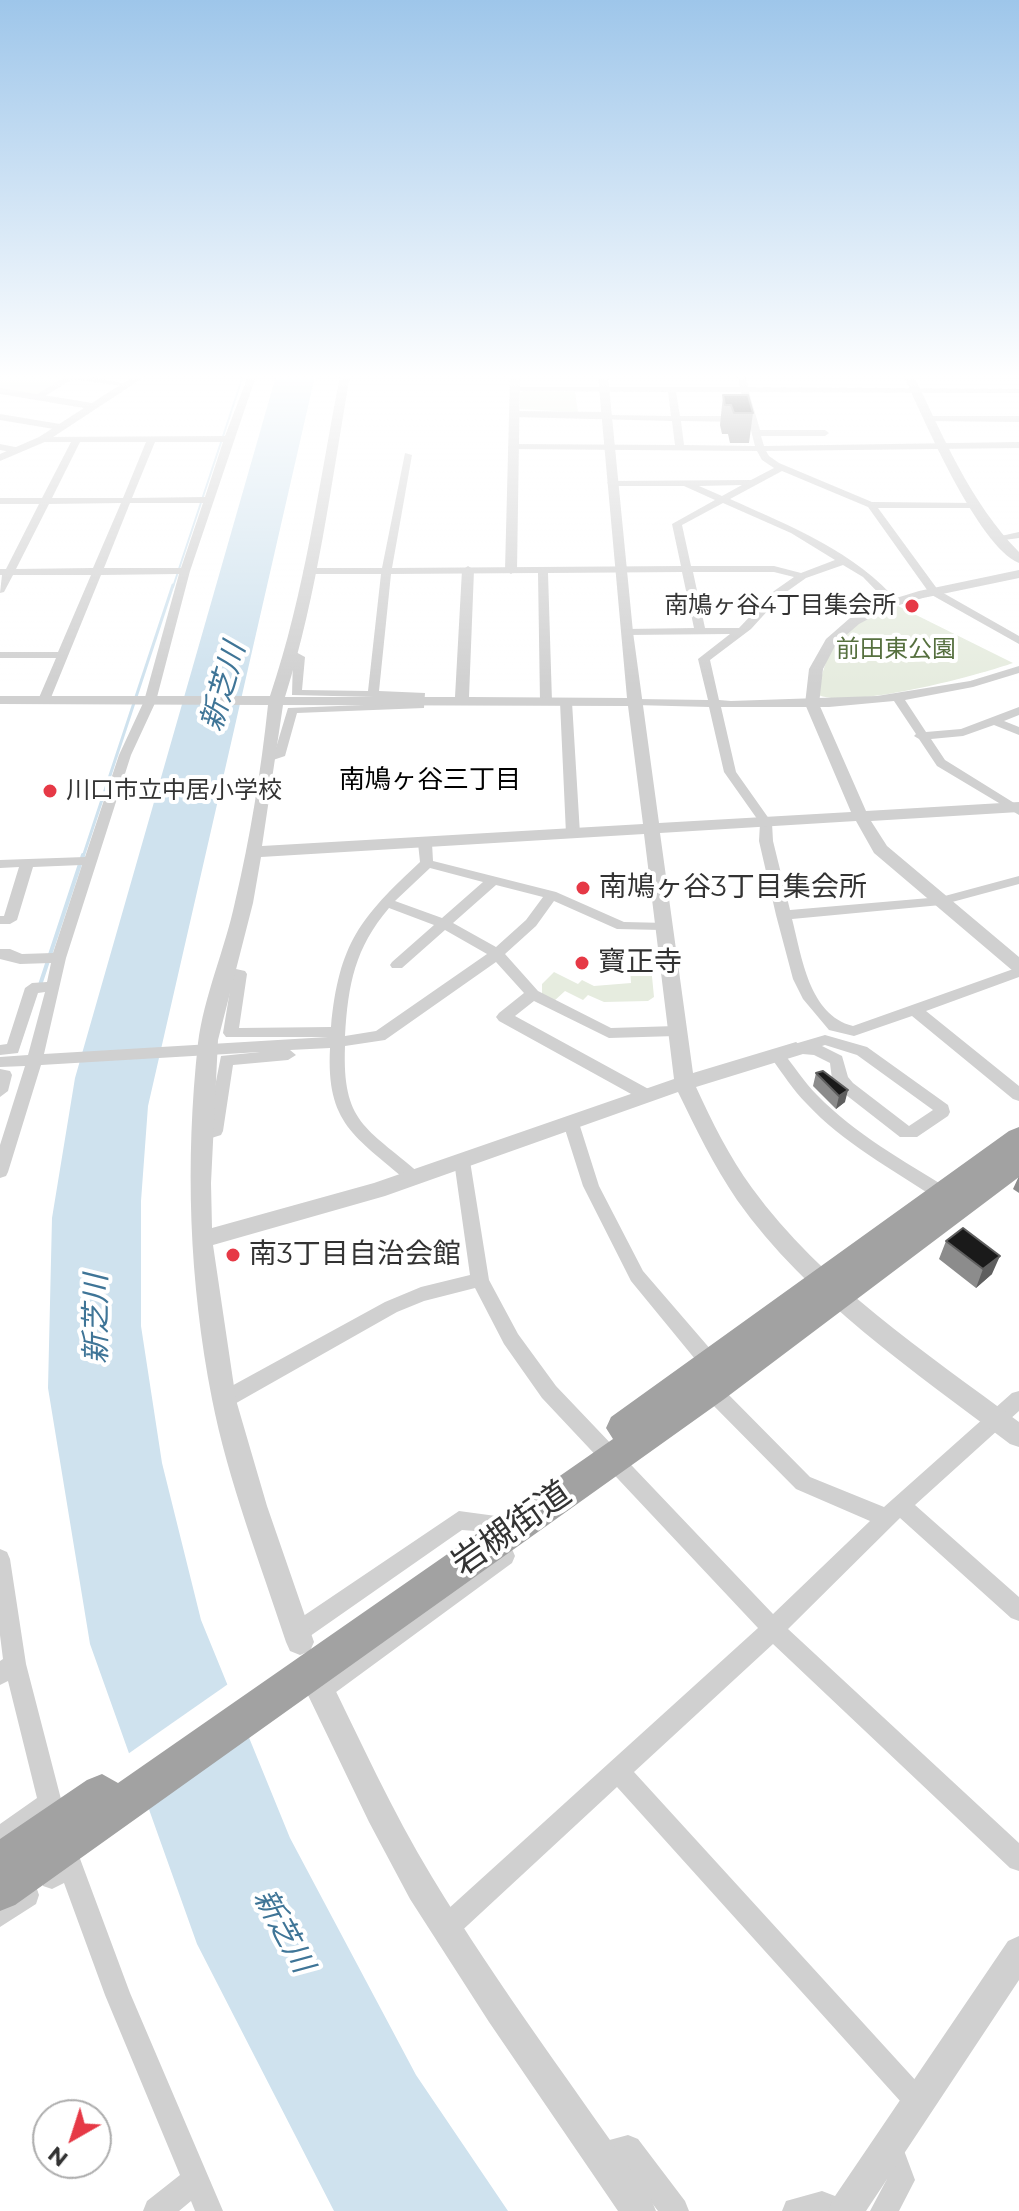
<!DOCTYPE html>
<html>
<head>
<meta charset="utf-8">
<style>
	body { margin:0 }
	#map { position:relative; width:1019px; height:2211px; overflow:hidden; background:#fff; font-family:Montserrat,sans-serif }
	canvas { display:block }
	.north { position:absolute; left:32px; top:2099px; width:80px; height:80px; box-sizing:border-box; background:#fff; border:2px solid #adadad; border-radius:50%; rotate:219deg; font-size:22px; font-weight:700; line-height:32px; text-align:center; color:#333 }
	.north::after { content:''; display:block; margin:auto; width:28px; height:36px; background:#e63946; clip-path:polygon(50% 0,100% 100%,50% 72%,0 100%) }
</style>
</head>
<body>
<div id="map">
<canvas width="1019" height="2211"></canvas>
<div class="north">N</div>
</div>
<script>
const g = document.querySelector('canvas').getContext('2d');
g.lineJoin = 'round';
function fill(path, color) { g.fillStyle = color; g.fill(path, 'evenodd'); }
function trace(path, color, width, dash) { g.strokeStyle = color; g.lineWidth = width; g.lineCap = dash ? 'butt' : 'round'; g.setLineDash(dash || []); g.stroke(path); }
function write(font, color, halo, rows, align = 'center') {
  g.font = font + ' Montserrat,"Noto Sans JP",sans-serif'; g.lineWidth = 8; g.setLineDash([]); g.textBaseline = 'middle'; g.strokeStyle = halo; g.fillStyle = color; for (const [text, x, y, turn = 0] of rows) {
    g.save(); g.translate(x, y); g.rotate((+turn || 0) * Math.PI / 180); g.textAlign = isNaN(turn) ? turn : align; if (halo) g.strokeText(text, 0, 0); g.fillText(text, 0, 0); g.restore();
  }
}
fill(new Path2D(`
	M0 376H63L65 377 38 395 0 389Z
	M523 391 575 392 578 412 520 409V393Z
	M898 606 1013 663C976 676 852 709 818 695 827 641 845 623 898 606Z
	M651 966 654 997 648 1001 604 1002 588 995 583 1000 565 991 553 1002 542 996V984L554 972 578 984 582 980 594 986 631 983 630 967Z`), '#e6ecdf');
fill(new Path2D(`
	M276 376H315L148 1106 141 1201V1326L162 1463 201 1620 290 1838 416 2075 508 2211H334L197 1944 90 1644 48 1388 52 1218 75 1078Z`), '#cfe2ee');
fill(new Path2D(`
	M231 1682 252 1734 145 1810 125 1756Z`), '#fff');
trace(new Path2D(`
	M173 587 243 376`), '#cfe2ee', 2);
trace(new Path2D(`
	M83 857 173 585`), '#cfe2ee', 3);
trace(new Path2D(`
	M40 985 83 855`), '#cfe2ee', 4);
fill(new Path2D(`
	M66 376H86L132 385 128 387 73 379 40 399 33 397Z
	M248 376H256L190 571 156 701 131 755 66 958 44 1054 328 1037H226L223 1033 232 978 222 975 220 972 227 967 245 971 247 974 239 1028 331 1027C339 943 360 918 420 862L418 843 425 839 432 843 433 861 556 892 624 922 667 923 669 926 667 929 662 930 617 929 554 901 536 926 505 954 538 991 611 1028 676 1026 684 1031 676 1036 609 1038 534 1001 515 1016 654 1092 656 1096 648 1102 642 1100 499 1021 496 1017 499 1013 524 993 496 962 385 1040 345 1046C342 1123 366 1127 419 1173L421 1177 419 1181H407C355 1136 326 1124 330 1048L290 1050 296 1055 288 1060 233 1065 223 1131 221 1135 202 1141 194 1135 196 1131 207 1127 221 1056 260 1052 41 1065 8 1172 6 1176 0 1178V1145L25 1066 0 1067V1057L28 1055 45 992 38 993 18 1053 0 1055V1045L7 1044 25 988 32 983 47 982 51 963 20 964 0 959V949H10L22 954 53 953 82 865 33 867 17 920 10 924H0V916H4L19 867 0 868V860L85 857 119 755 144 701 179 574 101 575 50 700 40 702 38 700 56 658H0V652H58L91 575H13L4 592 0 593 2 575H0V569H6L39 504H0V498H42L71 442H43L40 441V437L225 436ZM80 442H146L123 498H52ZM155 442H223L205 497 132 498ZM121 503 93 568 16 569 49 504ZM130 503H203L181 568H104ZM430 868 483 882 442 918 395 901ZM496 885 543 897 526 920 496 947 453 923ZM389 908 434 925 392 962 390 965 392 968H402L445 930 487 954 376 1031 345 1036C348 984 355 948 389 908Z
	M737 376H745L748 387 1019 389V393L749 392 760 430H825L829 433 825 436H761L764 446 1019 442V448L766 451 769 456 779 463 872 502 977 503V507L974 508H878L938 590 1019 636V644L930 594 868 507 782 471 730 499C790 526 856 552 899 603L890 605 863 577 843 565 806 578 782 595 751 629 710 660 719 700 731 701 877 696 970 681 1019 666V673L973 687 905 700 926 732 961 729 1019 707V715L1004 721 1019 727V735L994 725 963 736 931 739 945 760 1019 806V815L937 766 919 739 914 736 916 734 894 701 829 707H721L736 772 772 823 773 841 790 910 941 897 1019 876V884L941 905 792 919C802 957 809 1015 853 1026L1019 967V977L926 1011 1019 1086V1101L1013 1099 912 1016 854 1036 829 1030 803 999 793 979 776 915 759 841 760 823 724 772 709 707 635 705 629 702 635 699 708 700 698 659 730 634 626 635 621 632 626 629 694 628 682 572 548 573 552 702 546 705 540 702 538 573 391 574 379 691 425 693 424 708 297 713 285 756 270 761 264 757 275 751 288 708 414 703 415 698 292 695 293 658 286 653 292 650 305 657 302 690 368 691 381 574H308L303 571 308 568H382L405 453 412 455 392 568 681 566 672 524 715 500 684 486H612L607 483 609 481 751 480 774 468 762 460 757 451 509 449 508 447 512 444 675 445 672 421 514 417 510 414 514 411 606 412 610 415 671 416 668 392 514 391 510 389 514 387H740ZM676 392H741L755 446 684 445 681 421 742 422 746 419 742 416H680ZM742 485 722 496 699 486ZM723 503 791 533 835 560 801 573 774 566H691L682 525ZM693 572H774L794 577 774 591 739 628H705Z
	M0 414 60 424 64 427 60 430 0 420Z
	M930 416H1019V422L927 421V417Z
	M0 444 20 448 21 450 17 453 0 450Z
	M1019 532V538L997 541 992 538Z
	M566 699 572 702 580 834 573 838 566 834 560 702Z
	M825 1035 867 1047 948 1105 950 1112 948 1116 917 1137H900L841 1091 832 1079 830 1063 814 1055 791 1053 788 1049 791 1045ZM825 1045 857 1055 933 1110 909 1126 853 1083 848 1077 842 1056 822 1046Z
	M777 1050 782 1051C794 1066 804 1082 817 1095 855 1134 904 1161 949 1189L951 1194 949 1199H937C892 1169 843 1143 806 1103 793 1090 783 1074 772 1059L769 1055Z
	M0 1069 10 1071 12 1075 8 1091 0 1097Z
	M571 1117 579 1123 599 1186 643 1271 718 1358 720 1364 718 1370 711 1372 704 1370 631 1281 583 1186 563 1123Z
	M462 1155 468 1157 470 1161 489 1280 518 1334 556 1386 773 1614 870 1521 796 1489 704 1396 701 1390 704 1384 711 1382 718 1384 810 1477 884 1507 1012 1393 1019 1391V1411L915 1505 1019 1597V1621L1011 1618 900 1518 788 1629 1019 1843V1871L1010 1868 773 1644 634 1772 928 2094 932 2103 928 2112 919 2116 910 2112 617 1787 455 1937 446 1940 437 1937 434 1928 437 1919 758 1628 542 1398 504 1344 475 1288 424 1301 397 1312 231 1406 224 1408 217 1406 214 1400 217 1394 385 1302 421 1287 470 1275 454 1161 456 1157Z
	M459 1511 496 1516 499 1523 496 1530 489 1532 462 1530 303 1641 295 1645 287 1641 284 1634 287 1627Z
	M505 1546 512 1549 515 1556 512 1563 328 1698 320 1701 312 1698 309 1690 312 1682Z
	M0 1549 7 1552 10 1559 26 1664 62 1803 58 1811 0 1850V1824L37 1798 8 1681 0 1685V1661L3 1659 0 1635Z
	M70 1853 79 1856 130 1993 223 2211H195L191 2201 179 2211H143L147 2201 180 2175 105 1995 64 1883 52 1889 43 1886 40 1877 43 1868Z
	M27 1883 36 1886 39 1895 36 1904 0 1927V1900Z
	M889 2133 899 2137 915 2180 899 2211H870L887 2179 875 2147 879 2137Z
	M628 2135 638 2139 685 2201 689 2211H658L622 2164 601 2169 591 2165 587 2155 591 2145Z
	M822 2191 848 2201 852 2211H782L786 2201Z`), '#d0d0d0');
fill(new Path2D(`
	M134 376H146L47 441 0 461V454L39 437 84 408 0 394V388L92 403Z
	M340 376H350C331 483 318 593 285 697H455L462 570 468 566 474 570 469 697 627 698 598 376H608L633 632 659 823 851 812 805 704 809 669 826 639 850 618 880 603 919 591 1019 570V578L923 598 889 608 859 624 836 644 823 669 819 704 866 811 1019 802V812L871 821 887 846 1019 957V973L1013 971 874 853 856 821 660 833 693 1073 796 1042 806 1049 803 1054 696 1087C712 1122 729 1156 752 1188 822 1284 925 1352 1019 1422V1447L1010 1444C914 1371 808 1300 737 1200 714 1166 696 1129 678 1092L385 1196 213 1245 236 1400 267 1506 314 1642 310 1651 300 1655 290 1651 286 1642C260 1562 228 1481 212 1399 189 1281 185 1162 198 1043 204 996 225 949 235 902 250 838 261 771 268 705L0 704V696H270C305 593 319 483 340 376ZM283 705 628 706 643 824 262 846ZM644 834 674 1079 374 1183 212 1228 211 1183 218 1040 253 903 261 857Z
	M510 376H520L517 570 511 574 505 570Z
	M904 376H914C944 438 970 502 1019 552V563C978 546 923 418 904 376Z
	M316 1667 326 1671C360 1740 392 1811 432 1877 499 1988 578 2092 651 2199L656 2211H618L489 2022 410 1899 369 1822 306 1691 302 1681 306 1671Z
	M1019 1936V1980L866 2211H828L833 2199 1008 1941Z`), '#d0d0d0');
fill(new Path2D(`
	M1019 1127V1177L723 1400 15 1905 0 1911V1839L87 1780 102 1774 118 1783 613 1439 606 1428 611 1417 1009 1131Z`), '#a2a2a2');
fill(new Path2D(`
	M723 395 753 413 749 443H730L728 434H722L720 425Z
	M816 1073 845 1102 836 1109 813 1086Z
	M1019 1176V1193L1013 1189Z
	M946 1241 992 1274 976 1288 939 1259Z`), '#8c8c8c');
fill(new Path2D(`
	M848 1090 845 1102 836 1109 839 1096Z
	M1000 1256 992 1274 976 1288 983 1269Z`), '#5f5f5f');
const building = new Path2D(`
	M723 395H748L753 413H734L731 405H725Z
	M823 1071 848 1090 839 1096 816 1073Z
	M963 1228 1000 1256 983 1269 946 1241Z`);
fill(building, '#1a1a1a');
trace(building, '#5f5f5f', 2);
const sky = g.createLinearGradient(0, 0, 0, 685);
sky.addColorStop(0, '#9ec6ea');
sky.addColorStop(0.55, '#fff');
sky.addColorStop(1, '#ffffff00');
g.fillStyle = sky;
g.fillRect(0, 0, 1019, 685);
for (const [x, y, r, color] of [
	[912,606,8,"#e63946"],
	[50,791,8,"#e63946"],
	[583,888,8,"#e63946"],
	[582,963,8,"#e63946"],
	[233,1255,8,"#e63946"]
]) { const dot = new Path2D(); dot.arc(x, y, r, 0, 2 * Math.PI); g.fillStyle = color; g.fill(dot); trace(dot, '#fff', 3); }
write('24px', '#333', '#fff', [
	["南鳩ヶ谷4丁目集会所",896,606],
	["川口市立中居小学校",66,791,"left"]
], 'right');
write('24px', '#56703f', '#fff', [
	["前田東公園",896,650]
]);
write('26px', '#000', '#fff', [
	["南鳩ヶ谷三丁目",430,780]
]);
write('28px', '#333', '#fff', [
	["南鳩ヶ谷3丁目集会所",599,888],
	["寶正寺",598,963],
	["南3丁目自治会館",249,1255]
], 'left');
write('italic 30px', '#3f7597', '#fff', [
	["新芝川",224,687,-74],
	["新芝川",97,1319,-90],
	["新芝川",283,1931,61]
]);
write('34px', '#333', '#fff', [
	["岩槻街道",512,1529,-35]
]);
</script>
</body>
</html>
